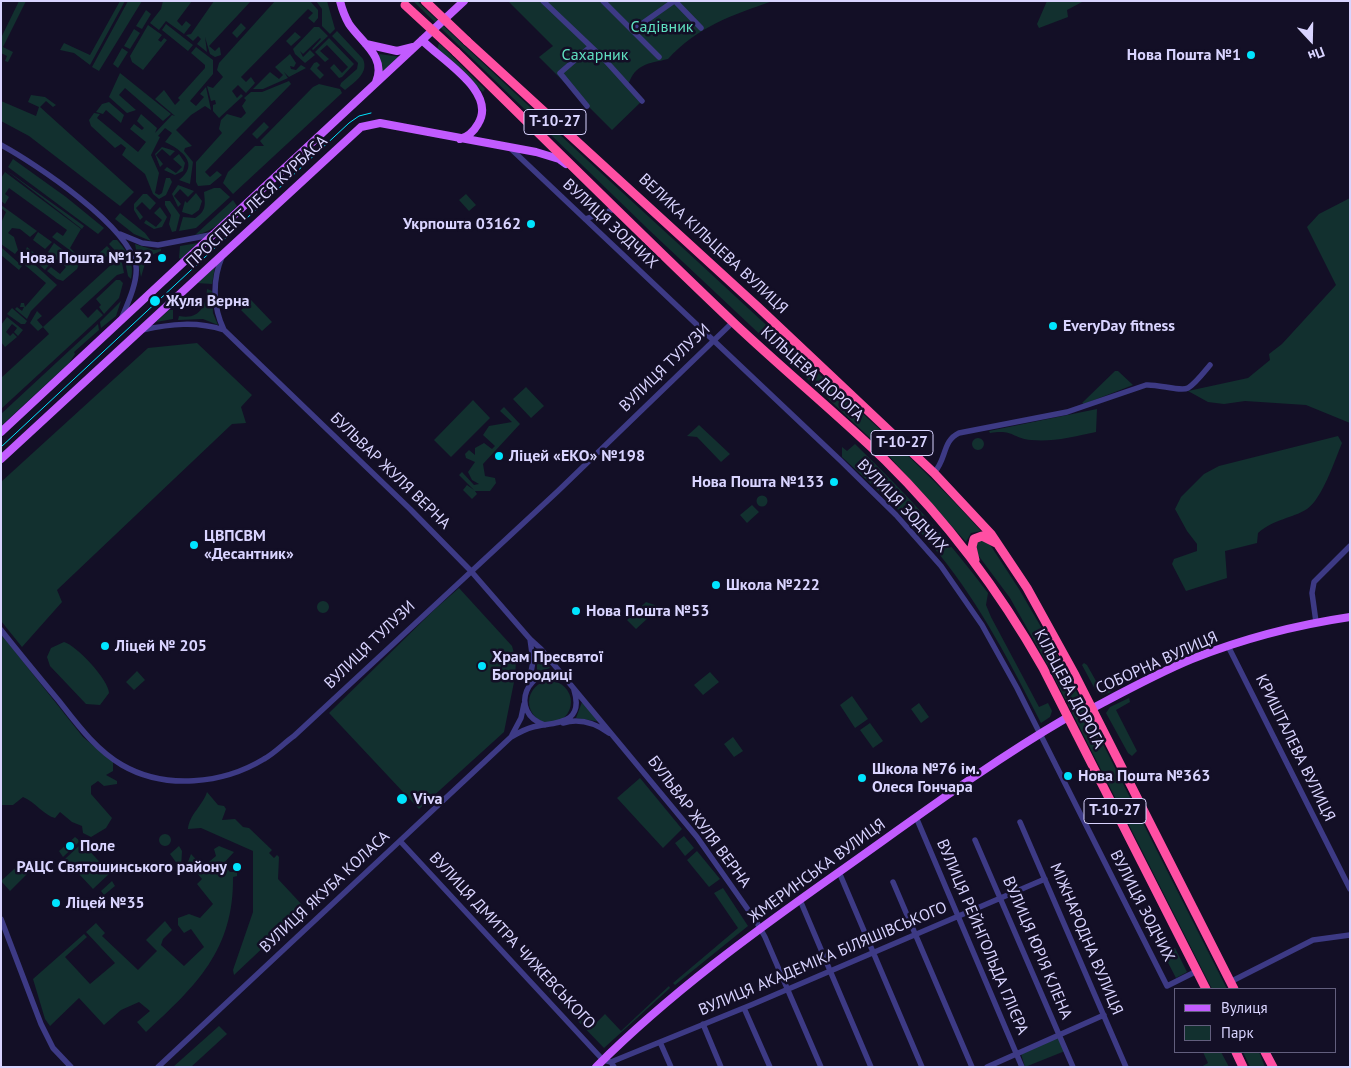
<!DOCTYPE html>
<html>
<head>
<meta charset="utf-8">
<style>
	body { margin:0 }
	#map { position:relative; width:1351px; height:1068px; overflow:hidden; background:#130f26; font-family:"PT Sans",sans-serif }
	canvas { display:block }
	.frame { position:absolute; inset:0; border:2px solid #d9d4ff; pointer-events:none }
	.legend { position:absolute; left:1174px; top:988px; width:162px; height:65px; box-sizing:border-box; background:#130f26; border:1px solid #625e7d; margin:0; padding:6px 9px; list-style:none; font-size:15px; color:#d9d4ff }
	.legend li { display:flex; align-items:center; gap:10px; height:25px }
	.legend b { width:25px; border:1px solid #625e7d }
	.north { position:absolute; left:1286px; top:15px; width:50px; height:50px; -webkit-text-stroke:4px #130f26; paint-order:stroke; rotate:159deg; font-size:14px; font-weight:700; line-height:20px; text-align:center; color:#d9d4ff }
	.north::after { content:''; display:block; margin:auto; width:18px; height:22px; background:#d9d4ff; clip-path:polygon(50% 0,100% 100%,50% 72%,0 100%) }
</style>
</head>
<body>
<div id="map">
<canvas width="1351" height="1068"></canvas>
<div class="frame"></div>
<ul class="legend">
<li><b style="height:6px;background:#c25bff"></b>Вулиця</li>
<li><b style="height:14px;background:#12302f"></b>Парк</li>
</ul>
<div class="north">Пн</div>
</div>
<script>
const g = document.querySelector('canvas').getContext('2d');
g.lineJoin = 'round';
function fill(path, color) { g.fillStyle = color; g.fill(path, 'evenodd'); }
function trace(path, color, width, dash) { g.strokeStyle = color; g.lineWidth = width; g.lineCap = dash ? 'butt' : 'round'; g.setLineDash(dash || []); g.stroke(path); }
function write(font, color, halo, rows, align = 'center') {
  g.font = font + ' "PT Sans",sans-serif'; g.lineWidth = 5; g.setLineDash([]); g.textBaseline = 'middle'; g.strokeStyle = halo; g.fillStyle = color; for (const [text, x, y, turn = 0] of rows) {
    g.save(); g.translate(x, y); g.rotate((+turn || 0) * Math.PI / 180); g.textAlign = isNaN(turn) ? turn : align; if (halo) g.strokeText(text, 0, 0); g.fillText(text, 0, 0); g.restore();
  }
}
fill(new Path2D(`
	M19 1H26L3 47 13 52 8 62 5 61 7 56 1 53V38Z
	M120 1H125L90 65 74 53 60 50 64 43 90 55Z
	M128 1H142L99 71 92 67Z
	M163 1H192L177 21 182 26 186 21 191 25 184 34 166 21 159 30 150 23 161 9Z
	M214 1H251L209 46 215 51 219 47 220 48 221 55 215 57 210 54 205 37 207 52 197 44 201 39 198 36 193 41 186 35 191 34Z
	M275 1H310L318 10V18L314 23 308 18 313 13 308 9 241 77 246 82 251 77 255 83 246 93 238 85 232 91 237 98 241 94 243 96 219 118 213 111V105L216 104 215 100 211 101 207 86 213 88 223 77 217 70 219 63Z
	M316 1H327L335 29 330 34 322 26V9Z
	M413 1H417C539 117 664 230 788 345 853 406 922 464 981 531L971 533 966 542 888 455 649 230Z
	M508 1H773C732 15 697 27 668 59 648 64 636 63 628 85L643 100 612 130 539 57 553 46Z
	M1047 1H1084L1067 10 1068 17 1039 28 1037 24Z
	M146 10 151 14 142 29 136 26Z
	M241 23 246 28 237 38 232 33Z
	M166 24 193 45 188 51 162 30Z
	M148 25 162 35 158 40 161 42 164 38 167 40 143 70 132 62 130 56Z
	M314 27H319L328 36 313 50 312 49 321 39 320 38 303 54 300 51 303 57 310 50 315 55 305 63 295 54 293 49Z
	M134 29 140 33 130 49 124 46Z
	M337 31 363 59C369 73 355 82 345 90L340 86 341 83 357 69 358 63 332 36Z
	M295 32 301 37 291 46 286 41Z
	M329 38 354 64 342 77 339 78 330 68 334 64 342 73 348 67 327 45 320 51 329 59 325 62 315 52Z
	M439 43 485 89 483 92 437 50Z
	M196 47 213 60V74L190 101 196 106 204 97 200 94 206 87 211 110 205 106 191 115 176 130 192 146 185 148 184 151 193 162 190 184 179 180C200 164 182 150 165 142L172 133 165 128 158 136 160 137 151 155 159 173 155 193 159 195 162 193 166 178H170L172 182 166 195 159 199 153 194 145 174 122 155 126 148 121 144 115 148 91 126 89 120 94 113 100 114 97 118 138 152 146 142 130 129 134 124 142 130 144 128 137 121 141 114 157 128 155 133 172 115 175 116 155 99 164 90 175 105 180 100 178 98 205 68V65L191 53Z
	M122 48 128 52 118 68 113 64Z
	M290 54 296 63 294 67 290 66 291 69 296 70 301 65 306 68 289 77 284 72 288 78 263 89H253L270 72 279 79 283 75 275 67Z
	M379 54 401 57 381 76Z
	M317 62 320 65 317 68 324 75 320 79 310 69 314 63Z
	M120 73 171 114 163 121 125 88 119 95 136 110 127 113 109 97Z
	M289 81 291 84 205 172 210 177 217 171 222 175 210 185 198 186 196 182V162L222 133 219 129 221 120 227 114 241 118 246 113 242 106 246 100 244 98 251 92H262Z
	M319 84 340 89 342 93 233 194 223 183 228 172 255 146H264L260 141 313 87Z
	M31 95 45 97 56 105 53 107 46 101 40 107 134 192 120 206 29 136 1 121V101L36 116 39 107 28 102Z
	M109 102 124 115 121 123 106 110 103 114 96 112 102 104Z
	M264 122 269 127 257 139 252 134Z
	M162 147 175 151 170 156 162 149 156 155 163 164 160 167 155 154Z
	M179 154 185 163 183 171 175 175 164 170 167 167 176 173 182 167 173 159Z
	M13 159 66 197 104 228 98 234 8 167Z
	M6 170 84 226 82 229Z
	M5 172 81 229 70 248 79 257 52 237 57 232 63 236 67 230 9 188 5 194 9 197 5 204 1 201V178Z
	M178 185 194 191 188 197 180 189 174 196 181 204 178 207 172 194Z
	M214 188H220L230 197 196 228 179 231 183 217 195 218C207 211 205 204 204 192Z
	M196 193 202 201 199 210 192 215 182 212 185 201 187 203Z
	M143 194H147L156 203 150 210 142 202 136 208 143 217 140 220 134 210V204Z
	M466 194 476 205 469 211 459 200Z
	M1350 198V423L1306 405 1245 401 1224 404 1208 402 1188 391 1248 378 1270 360 1269 354 1282 344 1336 285 1307 227 1319 214Z
	M233 200 237 206C224 219 214 232 195 235Z
	M165 201H170L180 215 176 231 172 232 169 224 171 215 165 205Z
	M1 205 37 231 30 237 20 229 12 228 8 233 14 237 18 250 15 254 1 244V223L6 212 1 208Z
	M160 207 167 217 162 227 154 229 144 223 146 220 156 227 162 220 154 213Z
	M120 213 145 233 151 241 134 234 115 219Z
	M38 232 52 242 45 249 33 240Z
	M113 240H117C127 251 135 263 131 279L128 276 125 261 109 244Z
	M54 243 67 253V257L79 264 77 269 63 281 57 279 47 271 51 267 60 274 66 267 48 252Z
	M198 243 181 259 179 258 180 246Z
	M135 244 154 250 161 249V251L147 257 141 277Z
	M107 246 122 263 124 273 117 275 80 309 88 318 97 309 103 315 1 409V378L49 334 43 327 38 331 30 323 37 311 42 316 37 320 43 327 113 263 107 256 102 260 97 255Z
	M27 247 49 265 45 270 25 252Z
	M2 248 22 266 19 270 1 255Z
	M22 253 57 285 31 311 27 319 15 309 17 307 22 311 24 307H20L21 303H24L25 307 46 283 20 261 18 256Z
	M215 267 212 284 197 283Z
	M116 280H120L123 283 119 298 104 314 99 307 101 305 96 299Z
	M207 289 212 291 213 313 218 325 203 319 178 320 179 316C199 320 206 307 207 289Z
	M251 300 272 322 262 331 241 310Z
	M121 301 116 316 101 328 100 322Z
	M12 308 27 321 25 324H21L7 314Z
	M169 310H173V319L156 322Z
	M7 317 23 330 18 336 14 332 17 328 12 324 6 332 10 336 13 333 17 337 5 347 1 342V325Z
	M98 324 99 330 74 352 75 354 69 363 1 426V414Z
	M197 343 252 395 241 407 246 423 232 424 57 590 62 602 22 647 1 621V482L148 348Z
	M1115 371H1118L1133 385 1084 404 1082 403Z
	M526 387 544 406 531 418 513 399Z
	M473 400 490 418 451 457 434 440Z
	M504 407 520 424 483 464 485 476 495 478 496 483 490 491H475L477 494 472 499 463 490 467 485 474 490 459 475 462 472 474 485 479 484 472 480 468 472 475 462 466 458 465 454 469 450 475 455V448L484 443 492 449 495 446 483 435 489 426 512 422 500 411Z
	M1097 409 1096 432C1073 437 1053 442 1031 440 1012 438 1013 429 990 433L989 431Z
	M699 425 730 454 721 462 697 437 687 436Z
	M1338 436 1342 443C1335 460 1322 499 1307 509 1291 519 1276 518 1258 533L1257 543 1225 551 1227 578 1186 591 1172 564 1174 559 1197 551V544L1187 531 1175 509 1181 497 1204 474 1219 466Z
	M972 444a6 6 0 1 1 12 0a6 6 0 1 1-12 0Z
	M855 444C904 491 947 538 988 593L986 605 991 617 1039 707 1048 703 1052 711 1050 717 1041 723C1011 664 981 606 939 554 910 518 875 488 842 457V447L847 451Z
	M756.5 501a5.5 5.5 0 1 1 11 0a5.5 5.5 0 1 1-11 0Z
	M752 505 759 512 747 523 740 515Z
	M980 540 989 543 1019 589 1062 663 1227 989H1212L1049 667 1010 598 975 551V543Z
	M459 588 512 646 516 661 515 677 504 732 419 809 329 713 435 609Z
	M317 607a6 6 0 1 1 12 0a6 6 0 1 1-12 0Z
	M646 602 660 607 636 629 627 620Z
	M1 634 83 737 113 762V771L106 775 117 781V784L104 786 98 781 91 786V794L112 818 106 828 91 837 83 833 82 826 72 822 60 812 55 818C45 816 35 802 23 797L13 805H1Z
	M64 642C76 645 109 680 109 693L100 705 86 704 50 666 47 657 51 648Z
	M537 651 550 668 537 672Z
	M1084 663 1087 665 1101 690 1108 687 1111 692 1103 695 1097 693 1082 665Z
	M137 671 145 680 134 690 126 682Z
	M710 672 719 682 703 695 694 685Z
	M529 702a21 21 0 1 1 42 0a21 21 0 1 1-42 0Z
	M852 696 868 719 855 728 840 705Z
	M1129 698 1130 702 1116 710 1137 751 1132 756 1128 753 1106 713 1110 707Z
	M582 702 601 722 576 718Z
	M919 703 929 717 921 723 911 709Z
	M870 723 883 741 873 748 860 730Z
	M733 737 743 751 734 757 724 744Z
	M640 778 682 829 663 848 617 798Z
	M207 792 218 805 224 806 226 809 222 820 235 819 243 827 249 828 272 850 269 853 274 858 277 855 279 857 278 879 305 908 234 975 233 970 253 912V851L201 828 188 829C189 815 203 805 207 792Z
	M159 840a6 6 0 1 1 12 0a6 6 0 1 1-12 0Z
	M684 836 694 848 685 856 675 843Z
	M75 837 80 841 63 857 59 851Z
	M82 843 110 873 93 889 65 859Z
	M179 846 182 851 181 869 170 854Z
	M219 846 234 852 223 864 230 872H237V876L233 877C234 950 196 986 146 1032L137 1022 150 1011 139 1002 121 1010 104 1025 79 998 50 1026 45 1019 33 979 84 934 87 937 65 957 90 984 115 963 86 932 96 923 105 933 102 936 138 970 157 951 146 940 165 921 172 930 163 939 161 945 184 966 204 947 191 929 184 933 178 925V918L189 914 200 918 213 904 197 884 202 879 192 867 188 870 186 867 191 854 203 867 216 856 214 849Z
	M697 851 720 879 709 887 687 860Z
	M23 861 31 870 10 891 1 881Z
	M112 881 115 886 104 895 101 891Z
	M723 888 748 926 675 985 673 983 738 928 714 893Z
	M1175 948 1187 972 1176 978 1164 955Z
	M669 986 670 988 604 1048 549 991 553 988 591 1028 605 1014 621 1031Z
	M219 1026 227 1034 191 1067H173Z
	M1056 1038 1059 1039 1065 1051 1025 1067 1021 1054Z
	M1203 1052H1221L1229 1067H1201L1208 1063Z
	M1243 1052H1259L1265 1067H1250Z`), '#12302f');
trace(new Path2D(`
	M543 1 604 59 642 101
	M603 1 659 57
	M675 1 701 28
	M633 30 674 1
	M587 106 560 73 590 47
	M1 145C36 164 129 226 136 266 138 281 128 303 122 317
	M509 147 841 461 896 515 941 566 982 625 1017 688 1167 986 1197 971
	M585 219 615 209
	M120 234 142 243 158 245 210 235
	M222 257C212 281 213 307 224 330L410 509 470 570 530 639 541 649 697 837 756 921 765 937 821 1067
	M142 330C171 324 196 321 224 330
	M934 473C947 459 942 441 959 433L1067 412 1146 385C1158 384 1181 392 1188 388 1196 383 1204 372 1210 365
	M1316 622 1312 593 1314 582 1350 546
	M1 630C20 654 39 677 59 701 77 724 96 750 122 765 165 790 223 784 264 759 275 753 284 743 294 736L558 491 733 322
	M1228 646 1350 889
	M529 684 533 661 530 639
	M563 723C580 718 595 723 609 733
	M545 725C507 713 528 662 563 678
	M512 735 521 718 524 704
	M916 817 1022 1067
	M1020 822 1126 1067
	M975 840 1073 1067
	M400 841 603 1060 611 1062 614 1067
	M839 872 922 1067
	M893 882 972 1067
	M800 900 871 1067
	M1 919 41 1024 53 1048 71 1067
	M1230 982 1313 940 1350 935
	M744 1008 770 1067
	M703 1024 721 1067
	M660 1042 671 1067
	M611 1062 751 1005 1045 879
	M158 1067 511 737C518 733 525 729 533 727 553 722 585 726 574 690
	M987 1067 1104 1015`), '#3d3a85', 5.5);
trace(new Path2D(`
	M340 1C342 9 345 17 349 24 361 42 387 57 376 82
	M422 40C441 60 498 92 478 124 474 131 468 137 460 139
	M366 44 397 51 413 47
	M1 432 464 1
	M1 459 361 127 380 123 536 152 559 159 566 164
	M1093 708C1125 691 1158 673 1192 659 1242 639 1296 625 1350 617
	M596 1067C670 993 754 932 839 872 914 819 989 763 1068 717`), '#c25bff', 8);
trace(new Path2D(`
	M467 41 758 307 934 473 991 534 1027 588 1075 675 1234 989
	M456 52C549 143 641 235 736 325 785 371 837 414 885 460 948 522 1000 592 1043 668L1206 989
	M975 560 972 547 974 539 982 536 996 543
	M1236 1052 1243 1067
	M1265 1052 1273 1067`), '#ff4fa3', 9);
trace(new Path2D(`
	M1 447 349 123 359 116 371 113`), '#00e5ff', 1);
trace(new Path2D(`
	M425 1 467 41
	M405 5 456 52`), '#ff4fa3', 9);
for (const [x, y, r, color] of [
	[1251,55,5,"#00e5ff"],
	[531,224,5,"#00e5ff"],
	[162,258,5,"#00e5ff"],
	[155,301,6,"#00e5ff"],
	[1053,326,5,"#00e5ff"],
	[499,456,5,"#00e5ff"],
	[834,482,5,"#00e5ff"],
	[194,545,5,"#00e5ff"],
	[716,585,5,"#00e5ff"],
	[576,611,5,"#00e5ff"],
	[105,646,5,"#00e5ff"],
	[482,666,5,"#00e5ff"],
	[1068,776,5,"#00e5ff"],
	[862,778,5,"#00e5ff"],
	[402,799,6,"#00e5ff"],
	[70,846,5,"#00e5ff"],
	[237,867,5,"#00e5ff"],
	[56,903,5,"#00e5ff"]
]) { const dot = new Path2D(); dot.arc(x, y, r, 0, 2 * Math.PI); g.fillStyle = color; g.fill(dot); trace(dot, '#130f26', 2); }
for (const [x, y, w] of [
	[555,122,62],
	[902,443,62],
	[1115,811,62]
]) { const box = new Path2D(); box.roundRect(x - w / 2, y - 12.5, w, 25, 4); g.fillStyle = '#130f26'; g.fill(box); trace(box, '#d9d4ff', 1); }
write('bold 15px', '#d9d4ff', null, [
	["Т-10-27",555,122],
	["Т-10-27",902,443],
	["Т-10-27",1115,811]
]);
write('16px', '#5fe0c0', '#130f26', [
	["Садівник",662,27],
	["Сахарник",595,55]
]);
write('bold 16px', '#d9d4ff', '#130f26', [
	["Нова Пошта №1",1241,55,"right"],
	["Укрпошта 03162",521,224,"right"],
	["Нова Пошта №132",152,258,"right"],
	["Жуля Верна",166,301],
	["EveryDay fitness",1063,326],
	["Ліцей «ЕКО» №198",509,456],
	["Нова Пошта №133",824,482,"right"],
	["ЦВПСВМ",204,536],
	["«Десантник»",204,554],
	["Школа №222",726,585],
	["Нова Пошта №53",586,611],
	["Ліцей № 205",115,646],
	["Храм Пресвятої",492,657],
	["Богородиці",492,675],
	["Школа №76 ім.",872,769],
	["Олеся Гончара",872,787],
	["Нова Пошта №363",1078,776],
	["Viva",413,799],
	["Поле",80,846],
	["РАЦС Святошинського району",227,867,"right"],
	["Ліцей №35",66,903]
], 'left');
write('16px', '#d9d4ff', '#130f26', [
	["ПРОСПЕКТ ЛЕСЯ КУРБАСА",257,202,-43],
	["ВУЛИЦЯ ЗОДЧИХ",610,224,43],
	["ВЕЛИКА КІЛЬЦЕВА ВУЛИЦЯ",713,244,43],
	["ВУЛИЦЯ ТУЛУЗИ",665,368,-44],
	["КІЛЬЦЕВА ДОРОГА",812,374,42],
	["БУЛЬВАР ЖУЛЯ ВЕРНА",390,471,44],
	["ВУЛИЦЯ ЗОДЧИХ",902,506,46],
	["ВУЛИЦЯ ТУЛУЗИ",370,645,-44],
	["СОБОРНА ВУЛИЦЯ",1157,663,-24],
	["КІЛЬЦЕВА ДОРОГА",1069,689,62],
	["КРИШТАЛЕВА ВУЛИЦЯ",1295,748,64],
	["БУЛЬВАР ЖУЛЯ ВЕРНА",699,822,53],
	["ЖМЕРИНСЬКА ВУЛИЦЯ",817,871,-36],
	["ВУЛИЦЯ ЯКУБА КОЛАСА",325,892,-43],
	["ВУЛИЦЯ ЗОДЧИХ",1142,906,63],
	["ВУЛИЦЯ РЕЙНГОЛЬДА ГЛІЄРА",982,937,67],
	["МІЖНАРОДНА ВУЛИЦЯ",1086,939,67],
	["ВУЛИЦЯ ДМИТРА ЧИЖЕВСЬКОГО",512,941,47],
	["ВУЛИЦЯ ЮРІЯ КЛЕНА",1037,948,67],
	["ВУЛИЦЯ АКАДЕМІКА БІЛЯШІВСЬКОГО",823,959,-23]
]);
</script>
</body>
</html>
